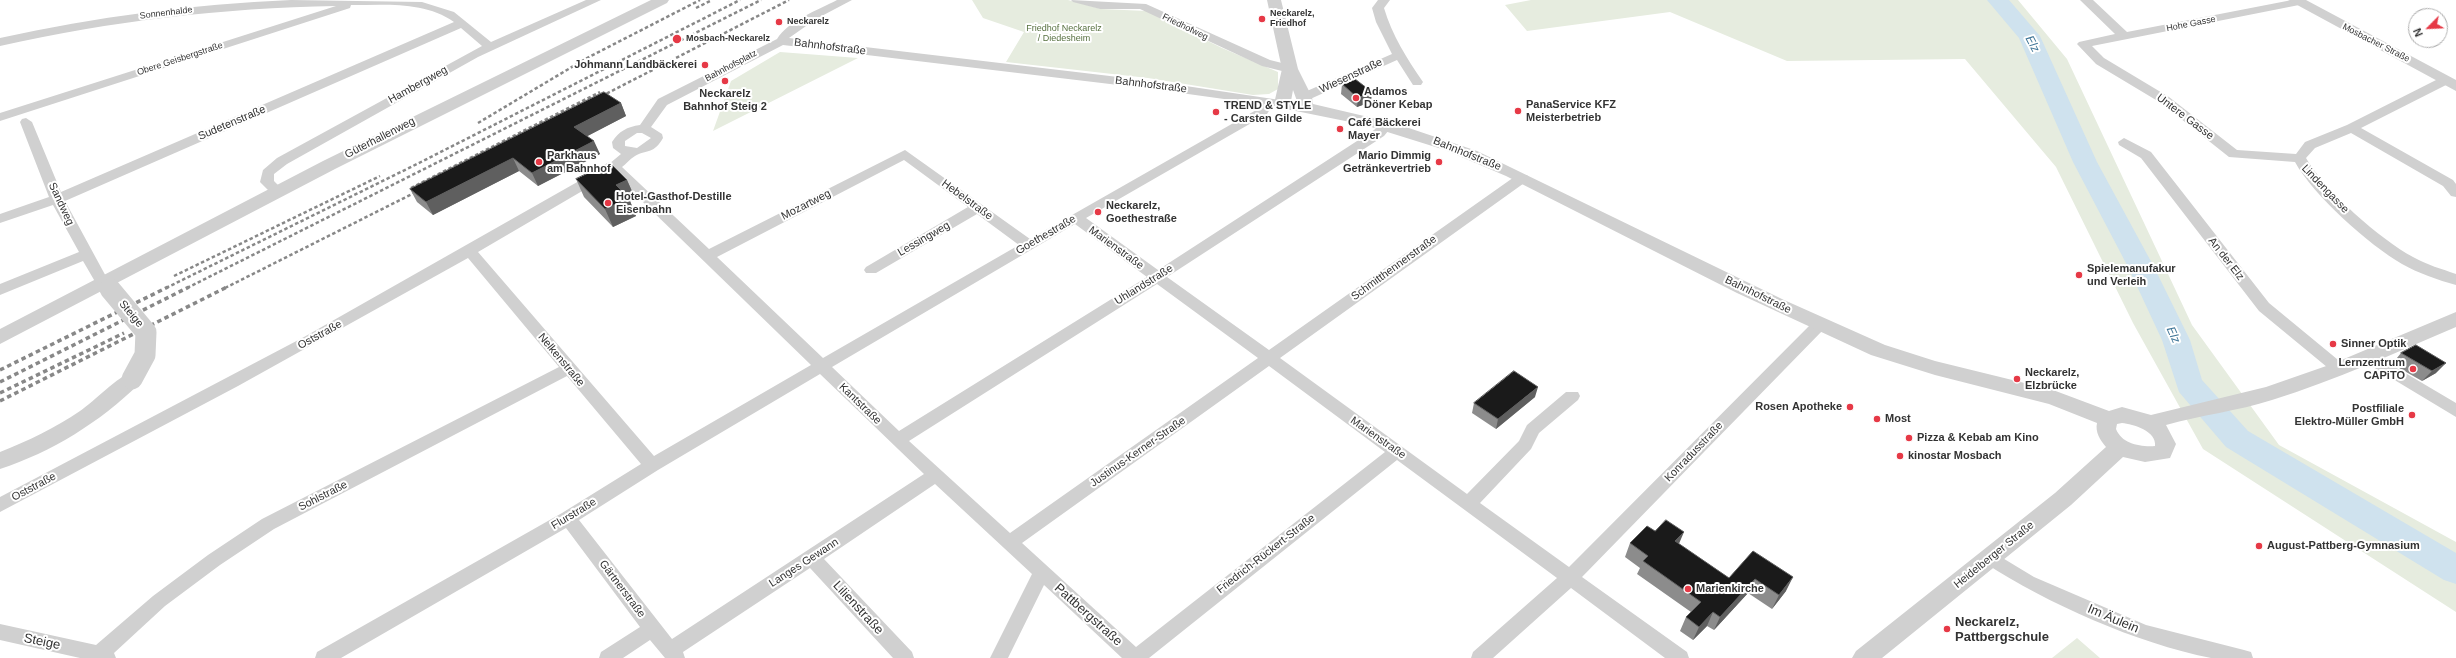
<!DOCTYPE html>
<html>
<head>
<meta charset="utf-8">
<style>
	body { margin:0 }
	#map { position:relative; width:2456px; height:658px; overflow:hidden; background:#fff; font-family:Helvetica,sans-serif }
	canvas { display:block }
	.north { position:absolute; left:2408px; top:8px; width:40px; height:40px; box-sizing:border-box; background:#fff; border:1px solid #adadad; border-radius:50%; rotate:246deg; font-size:11px; font-weight:700; line-height:16px; text-align:center; color:#333 }
	.north::after { content:''; display:block; margin:auto; width:14px; height:18px; background:#e63946; clip-path:polygon(50% 0,100% 100%,50% 72%,0 100%) }
</style>
</head>
<body>
<div id="map">
<canvas width="2456" height="658"></canvas>
<div class="north">N</div>
</div>
<script>
const g = document.querySelector('canvas').getContext('2d');
g.lineJoin = 'round';
function fill(path, color) { g.fillStyle = color; g.fill(path, 'evenodd'); }
function trace(path, color, width, dash) { g.strokeStyle = color; g.lineWidth = width; g.lineCap = dash ? 'butt' : 'round'; g.setLineDash(dash || []); g.stroke(path); }
function write(font, color, halo, rows, align = 'center') {
  g.font = font + ' Helvetica,sans-serif'; g.lineWidth = 4; g.setLineDash([]); g.textBaseline = 'middle'; g.strokeStyle = halo; g.fillStyle = color; for (const [text, x, y, turn = 0] of rows) {
    g.save(); g.translate(x, y); g.rotate((+turn || 0) * Math.PI / 180); g.textAlign = isNaN(turn) ? turn : align; if (halo) g.strokeText(text, 0, 0); g.fillText(text, 0, 0); g.restore();
  }
}
fill(new Path2D(`
	M972 0H1068L1101 9 1147 11 1222 48 1278 72V89L1269 94 1253 95 1148 78 1006 62 1024 32 983 18Z
	M1531 0H2018L2067 59 2192 325 2279 445 2456 542V612L2203 449 2133 323 2056 167 1965 59 1787 61 1670 12 1527 31 1505 5Z
	M780 52 858 58 713 131 731 81Z
	M2077 638 2100 658H2052Z`), '#e6ecdf');
fill(new Path2D(`
	M1987 0H2009L2040 36 2097 162 2154 267 2190 340 2202 380 2248 431 2456 553V584L2444 580 2226 447 2179 392 2162 340 2128 267 2073 162 2019 38Z`), '#cfe2ee');
fill(new Path2D(`
	M291 0 422 2 454 12 491 42 586 0H601L478 57 287 164 274 174V181L284 191 282 194H272L260 182 263 170 277 158 482 46 461 28 65 201 109 282 107 285H97L83 261 0 295V284L79 252 53 205 0 223V214L49 197 20 122 22 119 26 118 32 122 61 192 454 22C425 1 385 5 351 5L350 8 0 121V113L336 6C222 8 111 21 0 46V38C96 17 192 4 291 0Z
	M837 0H852L816 19 789 38 1152 81 1280 100 1282 103 1280 106H1272L1267 114 1086 218 1158 270 1374 130 1383 122H1391L1393 125 1384 136 1167 277 1269 350 1517 175H1527L1529 178 1527 181 1280 358 1467 494 1519 441 1527 425 1566 392H1578L1580 396 1578 400 1539 433 1531 449 1480 503 1569 567 1814 321H1824L1826 325 1824 329 1582 577 1687 652 1689 658H1665L1571 588 1493 658H1471L1473 652 1557 578 1397 460 1149 658H1122L1044 585 1008 658H990L1032 574 935 484 824 559 912 652 914 658H893L810 568 683 652 685 658H665L650 640 623 658H599L601 652 640 627 566 528 341 658H315L317 652 562 513 641 464 567 376 274 529 220 565 165 606 114 653 116 658H80L0 640V624L96 645 153 596 208 555 262 519 559 367 468 258 238 386 0 512V497L304 337 609 164 621 154 613 148 612 142C619 131 627 127 640 125L658 99 777 39C789 20 818 10 837 0ZM783 45 1152 89 1260 104 1258 109 1030 239 905 150 709 249 622 167C626 164 630 159 635 156 648 149 654 154 663 138L662 134 651 127 667 105ZM637 133H642L651 138 637 148 625 146V141ZM904 160 968 207 866 267 864 270 866 273H876L977 214 1019 245 823 358 717 257ZM613 173 811 365 654 456 478 252ZM1075 224 1147 277 899 431 832 367ZM1157 284 1258 358 1010 533 909 441ZM1269 366 1385 452 1136 647 1022 543ZM820 374 924 474 672 639 579 520 658 470Z
	M1071 0 1146 4 1270 60 1294 66 1296 69 1290 73 1262 66 1140 9H1100L1073 2Z
	M1378 0H1390L1384 8C1392 35 1407 59 1423 82L1421 85H1413L1397 60 1308 100H1300L1298 97 1300 94 1392 54 1376 22 1372 8Z
	M2080 0H2093L2127 32 2292 0H2303V4L2299 5 2092 46 2104 58 2169 97 2237 150 2296 154 2305 142 2347 125 2442 77H2450L2452 80 2450 83 2361 128 2453 180 2456 184V197L2451 196 2443 186 2351 133 2315 148 2306 158C2324 190 2381 240 2413 257 2427 265 2442 269 2456 274V285C2438 280 2418 273 2402 264 2369 245 2313 195 2295 162L2229 157 2161 103 2096 64 2077 44 2079 42 2115 34Z
	M2124 138 2151 152 2269 303 2343 364 2346 368 2343 372H2333L2259 311 2141 158 2119 145 2118 142Z
	M2368 351 2456 403V417L2363 361 2360 357 2363 353Z
	M1991 551 2034 577 2146 625 2244 650 2251 652 2253 658C2240 658 2224 658 2211 658 2136 643 2048 604 1985 563L1982 558 1985 553Z`), '#d0d0d0');
fill(new Path2D(`
	M651 0H669L667 3 335 169 0 344V329L323 161Z
	M1267 0H1281L1298 69 1312 97 1313 104 1394 123 1477 151 1784 300 1885 345 1935 361 2053 390 2109 411 2122 407 2151 415 2266 387 2332 364 2456 312V327C2395 353 2336 380 2272 400 2238 411 2201 415 2166 425L2176 444 2170 458 2145 462 2123 457 2071 505 1882 658H1852L1856 651 2055 493 2106 447C2100 440 2095 432 2097 423L2049 404 1935 375 1871 355 1737 293 1506 176 1445 150 1365 125 1276 107 1274 104 1282 69ZM1293 90 1297 101H1291ZM2122 423C2133 424 2157 431 2155 446 2140 447 2122 444 2116 429L2117 424Z
	M2288 0H2306L2456 80V91Z
	M132 372 139 374 142 379 139 384C100 422 52 452 0 469V452C28 441 55 428 80 411 95 401 118 376 132 372Z`), '#d0d0d0');
trace(new Path2D(`
	M696 8 712 0
	M596 99 789 0
	M478 123 587 58 700 0
	M411 188 600 92
	M174 276 380 176
	M166 288 417 164 740 0
	M187 288 761 0
	M225 288 422 189`), '#888', 2.5, [3.5, 2.5]);
trace(new Path2D(`
	M0 370 168 287
	M0 382 189 287
	M0 393 124 333
	M0 401 227 287`), '#888', 3.5, [4.5, 3.5]);
trace(new Path2D(`
	M110 289 146 332 145 355 132 379`), '#d0d0d0', 21);
fill(new Path2D(`
	M1342 84 1371 102 1357 107 1341 94Z
	M621 103 626 116 587 136 600 154 538 186 519 171 433 215 417 202 410 189Z
	M576 179 627 180 635 198 630 201 636 216 613 227 584 197Z
	M2401 353 2436 373 2422 381 2392 364Z
	M1535 397 1496 429 1472 413 1474 403Z
	M1655 531 1679 544 1729 578 1753 551 1786 591 1772 609 1748 593 1714 630 1707 626 1693 640 1680 631 1686 617 1691 612 1637 574 1640 568 1625 557 1630 543Z`), '#8c8c8c');
fill(new Path2D(`
	M1372 92 1371 102 1357 107 1358 98Z
	M621 103 626 116 580 140 574 127Z
	M594 141 600 154 538 186 532 173Z
	M513 158 519 171 433 215 426 202Z
	M627 180 635 198 630 201 636 216 613 227 605 209 616 185Z
	M2446 363 2436 373 2422 381 2432 371Z
	M1538 387 1535 397 1496 429 1498 419Z
	M1684 532 1678 546 1675 541Z
	M1793 577 1786 591 1772 609 1779 595Z
	M1755 579 1748 593 1714 630 1720 617Z
	M1713 612 1707 626 1693 640 1699 627Z`), '#5f5f5f');
const building = new Path2D(`
	M1355 79 1372 92 1358 98 1342 84Z
	M604 92 621 103 574 127 594 141 532 173 513 158 426 202 410 189Z
	M610 163 627 180 616 185 629 198 605 209 576 179Z
	M2416 345 2446 363 2432 371 2401 353Z
	M1514 371 1538 387 1498 419 1474 403Z
	M1666 520 1684 532 1675 541 1729 578 1753 551 1793 577 1779 595 1755 579 1720 617 1713 612 1699 627 1686 617 1701 602 1643 561 1648 556 1630 543 1647 526 1655 531Z`);
fill(building, '#1a1a1a');
trace(building, '#5f5f5f', 1);
for (const [x, y, r, color] of [
	[1262,19,4,"#e63946"],
	[779,22,4,"#e63946"],
	[677,39,5,"#e63946"],
	[705,65,4,"#e63946"],
	[725,81,4,"#e63946"],
	[1356,98,4,"#e63946"],
	[1518,111,4,"#e63946"],
	[1216,112,4,"#e63946"],
	[1340,129,4,"#e63946"],
	[539,162,4,"#e63946"],
	[1439,162,4,"#e63946"],
	[608,203,4,"#e63946"],
	[1098,212,4,"#e63946"],
	[2079,275,4,"#e63946"],
	[2333,344,4,"#e63946"],
	[2413,369,4,"#e63946"],
	[2017,379,4,"#e63946"],
	[1850,407,4,"#e63946"],
	[2412,415,4,"#e63946"],
	[1877,419,4,"#e63946"],
	[1909,438,4,"#e63946"],
	[1900,456,4,"#e63946"],
	[2259,546,4,"#e63946"],
	[1688,589,4,"#e63946"],
	[1947,629,4,"#e63946"]
]) { const dot = new Path2D(); dot.arc(x, y, r, 0, 2 * Math.PI); g.fillStyle = color; g.fill(dot); trace(dot, '#fff', 1.5); }
write('9px', '#333', '#fff', [
	["Sonnenhalde",166,13,-7],
	["Hohe Gasse",2191,24,-11],
	["Friedhofweg",1185,27,26],
	["Mosbacher Straße",2376,43,27],
	["Obere Geisbergstraße",180,59,-18],
	["Bahnhofsplatz",731,66,-28]
]);
write('bold 9px', '#333', '#fff', [
	["Neckarelz,",1270,14],
	["Friedhof",1270,24],
	["Neckarelz",787,22],
	["Mosbach-Neckarelz",686,39]
], 'left');
write('9px', '#56703f', '#fff', [
	["Friedhof Neckarelz",1064,29],
	["/ Diedesheim",1064,39]
]);
write('11px', '#333', '#fff', [
	["Bahnhofstraße",830,47,7],
	["Wiesenstraße",1351,76,-25],
	["Hambergweg",418,85,-29],
	["Bahnhofstraße",1151,85,7],
	["Untere Gasse",2185,117,37],
	["Sudetenstraße",232,123,-23],
	["Güterhallenweg",380,138,-27],
	["Bahnhofstraße",1467,154,22],
	["Lindengasse",2325,189,46],
	["Hebelstraße",967,200,36],
	["Sandweg",61,204,65],
	["Mozartweg",806,205,-27],
	["Goethestraße",1046,235,-30],
	["Lessingweg",924,239,-30],
	["Marienstraße",1116,248,36],
	["An der Elz",2226,259,52],
	["Schmitthennerstraße",1394,268,-36],
	["Uhlandstraße",1144,285,-32],
	["Bahnhofstraße",1758,295,26],
	["Steige",131,314,50],
	["Oststraße",320,335,-29],
	["Nelkenstraße",561,360,50],
	["Kantstraße",860,404,44],
	["Marienstraße",1378,438,35],
	["Justinus-Kerner-Straße",1138,452,-35],
	["Konradusstraße",1694,452,-46],
	["Oststraße",34,487,-28],
	["Sohlstraße",323,496,-27],
	["Flurstraße",574,514,-31],
	["Friedrich-Rückert-Straße",1266,554,-38],
	["Heidelberger Straße",1994,555,-39],
	["Langes Gewann",804,563,-33],
	["Gärtnerstraße",622,589,53]
]);
write('bold 11px', '#333', '#fff', [
	["Johmann Landbäckerei",697,65,"right"],
	["Adamos",1364,92],
	["Döner Kebap",1364,105],
	["Neckarelz",725,94,"center"],
	["Bahnhof Steig 2",725,107,"center"],
	["PanaService KFZ",1526,105],
	["Meisterbetrieb",1526,118],
	["TREND & STYLE",1224,106],
	["- Carsten Gilde",1224,119],
	["Café Bäckerei",1348,123],
	["Mayer",1348,136],
	["Parkhaus",547,156],
	["am Bahnhof",547,169],
	["Mario Dimmig",1431,156,"right"],
	["Getränkevertrieb",1431,169,"right"],
	["Hotel-Gasthof-Destille",616,197],
	["Eisenbahn",616,210],
	["Neckarelz,",1106,206],
	["Goethestraße",1106,219],
	["Spielemanufakur",2087,269],
	["und Verleih",2087,282],
	["Sinner Optik",2341,344],
	["Lernzentrum",2405,363,"right"],
	["CAPiTO",2405,376,"right"],
	["Neckarelz,",2025,373],
	["Elzbrücke",2025,386],
	["Rosen Apotheke",1842,407,"right"],
	["Postfiliale",2404,409,"right"],
	["Elektro-Müller GmbH",2404,422,"right"],
	["Most",1885,419],
	["Pizza & Kebab am Kino",1917,438],
	["kinostar Mosbach",1908,456],
	["August-Pattberg-Gymnasium",2267,546],
	["Marienkirche",1696,589]
], 'left');
write('italic 12px', '#3f7597', '#fff', [
	["Elz",2032,44,62],
	["Elz",2173,335,66]
]);
write('13px', '#333', '#fff', [
	["Lilienstraße",858,608,47],
	["Pattbergstraße",1088,615,42],
	["Im Äulein",2113,619,23],
	["Steige",42,642,12]
]);
write('bold 13px', '#333', '#fff', [
	["Neckarelz,",1955,622],
	["Pattbergschule",1955,637]
], 'left');
</script>
</body>
</html>
